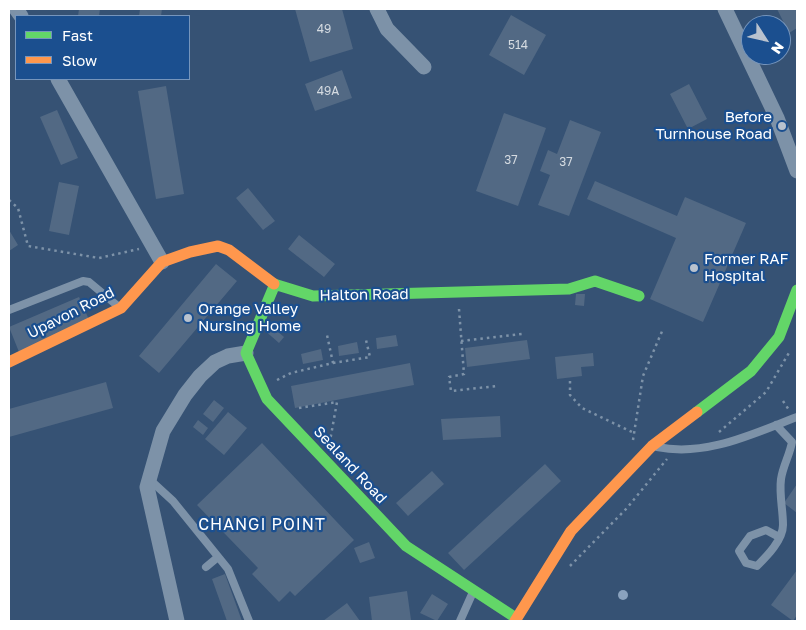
<!DOCTYPE html>
<html>
<head>
<meta charset="utf-8">
<style>
	body { margin:0 }
	#map { position:relative; width:806px; height:630px; overflow:hidden; background:#365274; font-family:"Golos Text",sans-serif }
	canvas { display:block }
	.frame { position:absolute; inset:0; border:10px solid #fff; pointer-events:none }
	.legend { position:absolute; left:15px; top:15px; width:175px; height:65px; box-sizing:border-box; background:#1b4f8f; border:1px solid #7695bc; margin:0; padding:6px 9px; list-style:none; font-size:15px; color:#fff }
	.legend li { display:flex; align-items:center; gap:10px; height:25px }
	.legend b { width:25px; border:1px solid #7695bc }
	.north { position:absolute; left:741px; top:15px; width:50px; height:50px; box-sizing:border-box; background:#1b4f8f; border:1px solid #7695bc; border-radius:50%; rotate:125deg; font-size:14px; font-weight:700; line-height:20px; text-align:center; color:#fff }
	.north::after { content:''; display:block; margin:auto; width:18px; height:22px; background:#b9c2ce; clip-path:polygon(50% 0,100% 100%,50% 72%,0 100%) }
</style>
</head>
<body>
<div id="map">
<canvas width="806" height="630"></canvas>
<div class="frame"></div>
<ul class="legend">
<li><b style="height:6px;background:#63d668"></b>Fast</li>
<li><b style="height:6px;background:#ff974d"></b>Slow</li>
</ul>
<div class="north">N</div>
</div>
<script>
const g = document.querySelector('canvas').getContext('2d');
g.lineJoin = 'round';
function fill(path, color) { g.fillStyle = color; g.fill(path, 'evenodd'); }
function trace(path, color, width, dash) { g.strokeStyle = color; g.lineWidth = width; g.lineCap = dash ? 'butt' : 'round'; g.setLineDash(dash || []); g.stroke(path); }
function write(font, color, halo, rows, align = 'center') {
  g.font = font + ' "Golos Text",sans-serif'; g.lineWidth = 4.5; g.setLineDash([]); g.textBaseline = 'middle'; g.strokeStyle = halo; g.fillStyle = color; for (const [text, x, y, turn = 0] of rows) {
    g.save(); g.translate(x, y); g.rotate((+turn || 0) * Math.PI / 180); g.textAlign = isNaN(turn) ? turn : align; if (halo) g.strokeText(text, 0, 0); g.fillText(text, 0, 0); g.restore();
  }
}
fill(new Path2D(`
	M79 9H100L99 16H78Z
	M140 9H162L161 16H139Z
	M295 9H342L353 49 310 62Z
	M777 9H797V28L789 33Z
	M511 15 546 35 524 75 489 55Z
	M342 70 352 98 315 111 305 84Z
	M689 84 707 119 688 129 670 94Z
	M166 86 184 194 156 199 138 91Z
	M57 110 78 158 61 165 40 117Z
	M504 113 546 128 518 206 476 191Z
	M570 120 601 132 569 216 538 205 550 175 540 171 548 150 557 154Z
	M595 181 677 216 685 197 746 223 703 322 650 299 676 238 587 199Z
	M59 182 79 186 69 235 49 231Z
	M248 188 275 221 263 230 236 198Z
	M9 230 18 245 9 251Z
	M299 235 335 264 324 277 288 249Z
	M216 264 237 281 159 373 139 356Z
	M576 294H585L584 306 575 305Z
	M79 297 90 322 19 352 9 327Z
	M268 323 284 337 279 343 263 329Z
	M396 335 398 346 377 349 376 338Z
	M527 340 530 359 467 367 465 348Z
	M357 342 359 353 339 356 338 346Z
	M321 349 323 360 303 364 301 354Z
	M593 353 594 366 581 367 582 376 557 379 555 357Z
	M410 363 414 385 295 408 291 386Z
	M106 382 113 408 9 437V409Z
	M214 400 224 408 213 422 203 414Z
	M228 412 247 428 224 455 205 439Z
	M500 416 501 437 443 440 441 419Z
	M198 420 208 428 203 435 193 427Z
	M262 443 354 540 295 596 290 591 279 602 252 574 258 568 197 505Z
	M545 464 561 481 464 570 448 553Z
	M432 471 444 484 408 516 396 503Z
	M797 484V513L784 503Z
	M369 542 375 558 360 563 354 548Z
	M797 570V615L793 621 771 605Z
	M225 574 242 621H227L212 579Z
	M407 591 411 620 372 621 369 597Z
	M432 594 448 604 437 621 420 613Z
	M347 603 360 621H323Z`), '#526984');
trace(new Path2D(`
	M9 200 18 208 28 246 99 258 139 249
	M459 309 464 374 449 377 451 391 497 386
	M461 341 522 334
	M333 363 370 357 366 340
	M277 380 291 373 333 363 327 335
	M570 381V395L582 408 634 433
	M783 401 789 410
	M299 408 337 402 330 441
	M719 432 766 392 790 351
	M633 440 643 376 663 329
	M570 566 627 508 667 459`), '#7d92a8', 2.5, [2.5, 4]);
trace(new Path2D(`
	M9 310 83 281 89 282 119 307
	M776 425 792 442C790 454 783 466 781 479 779 495 783 509 783 525 783 540 767 556 757 566L746 563 739 551 750 536 766 530 779 537
	M657 447C706 457 752 434 797 417
	M149 479 173 501 228 569 249 621
	M206 567 218 557
	M460 621 473 592`), '#7d92a8', 8);
trace(new Path2D(`
	M16 9 21 16
	M377 9 387 29 424 67
	M725 9 777 118 797 171
	M58 79 162 262
	M177 621 147 487 163 431 185 395 200 376 215 362 228 356 246 353`), '#7d92a8', 15);
trace(new Path2D(`
	M274 284 313 296 569 289 595 281 639 296
	M275 284 246 353 267 399 406 546 516 618
	M697 412 751 371 779 337 797 290`), '#63d668', 11);
trace(new Path2D(`
	M9 362 121 308 162 262 190 252 218 246 229 250 274 284
	M515 621 571 531 652 446 697 412`), '#ff974d', 11);
g.fillStyle = '#8aa2be';
for (const [x, y] of [
	[623,595]
]) { g.beginPath(); g.arc(x, y, 5, 0, 2 * Math.PI); g.fill(); }
for (const [x, y, r, color] of [
	[782,126,5,"#b9c2ce"],
	[694,268,5,"#b9c2ce"],
	[188,318,5,"#b9c2ce"]
]) { const dot = new Path2D(); dot.arc(x, y, r, 0, 2 * Math.PI); g.fillStyle = color; g.fill(dot); trace(dot, '#1b4f8f', 2); }
write('12px', '#d4dae0', null, [
	["49",324,29],
	["514",518,45],
	["49A",328,91],
	["37",511,160],
	["37",566,162]
]);
write('15px', '#fff', '#1b4f8f', [
	["Before",772,117,"right"],
	["Turnhouse Road",772,134,"right"],
	["Former RAF",704,259],
	["Hospital",704,276],
	["Orange Valley",198,309],
	["Nursing Home",198,326]
], 'left');
write('15px', '#fff', '#1b4f8f', [
	["Halton Road",364,295,-1],
	["Upavon Road",71,313,-27],
	["Sealand Road",350,465,47]
]);
g.letterSpacing = '1px';
write('16px', '#fff', '#1b4f8f', [
	["CHANGI POINT",262,525]
]);
g.letterSpacing = '0px';
</script>
</body>
</html>
